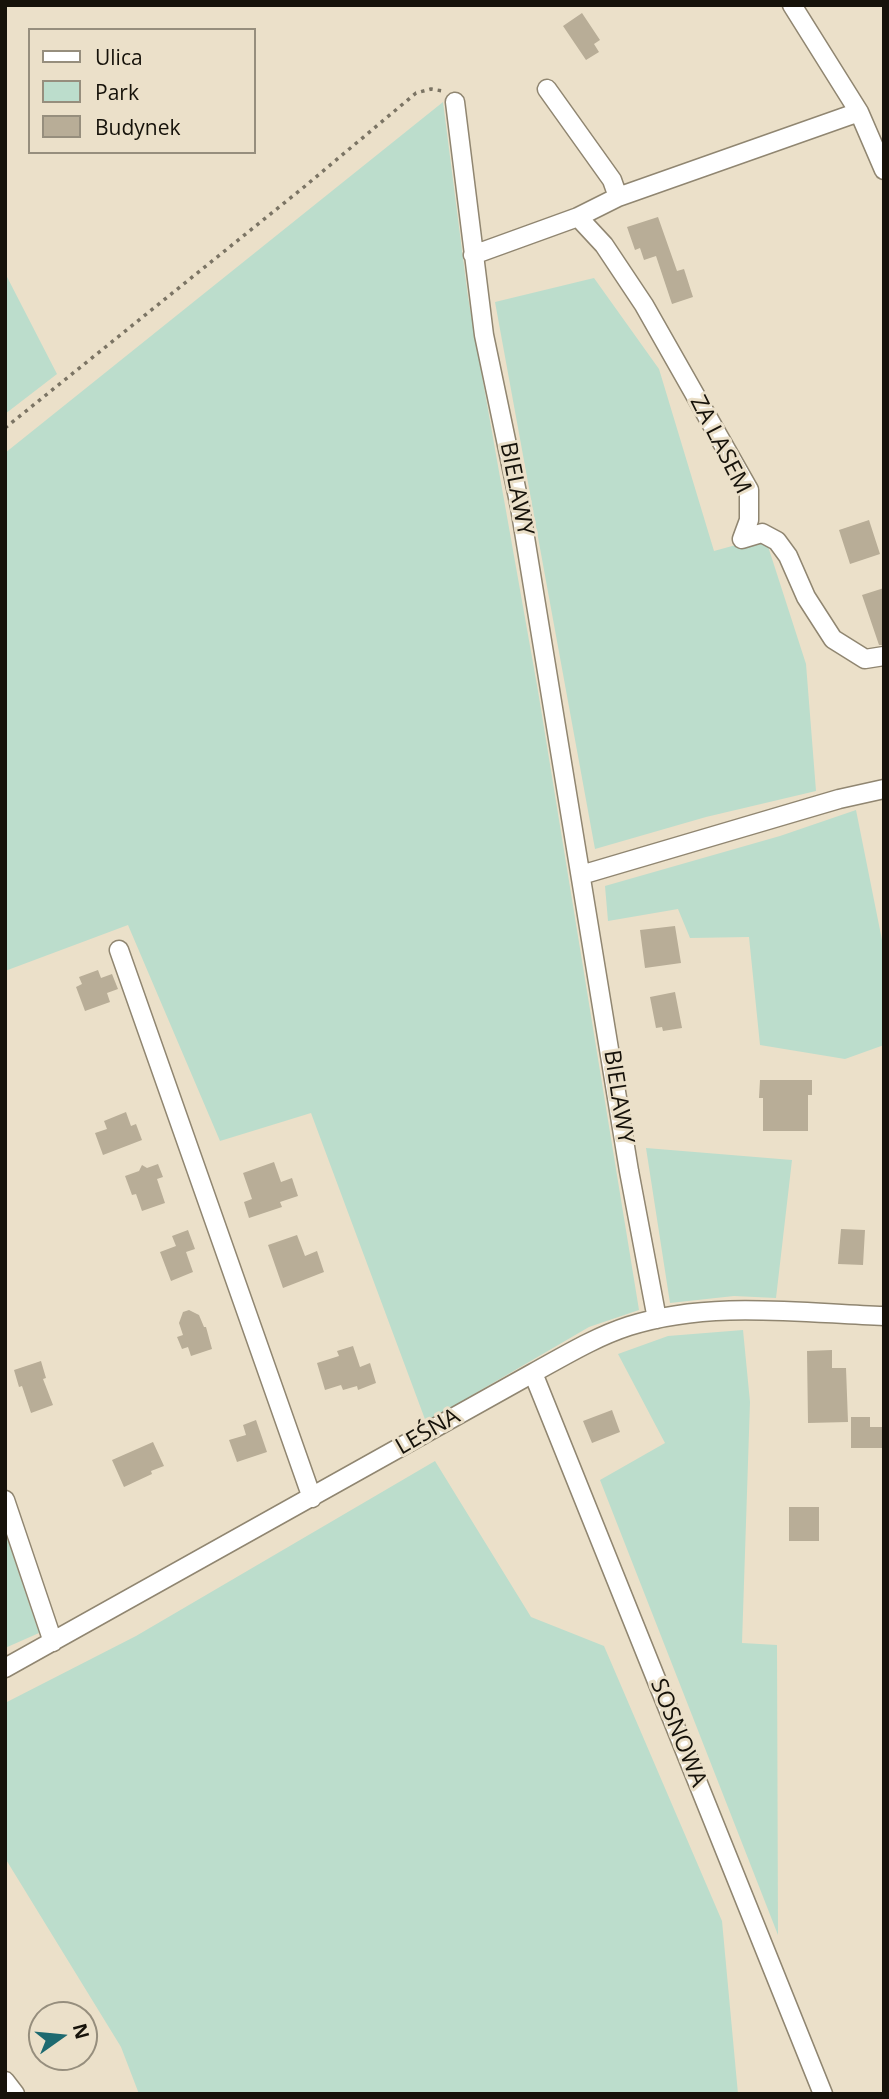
<!DOCTYPE html>
<html>
<head>
<meta charset="utf-8">
<style>
	body { margin:0 }
	#map { position:relative; width:889px; height:2099px; overflow:hidden; background:#ebe0c9; font-family:"Open Sans",sans-serif }
	canvas { display:block }
	.frame { position:absolute; inset:0; border:7px solid #16120a; pointer-events:none }
	.legend { position:absolute; left:28px; top:28px; width:228px; height:126px; box-sizing:border-box; background:#ebe0c9; border:2px solid #968e7d; margin:0; padding:9px 12px; list-style:none; font-size:21px; color:#16120a }
	.legend li { display:flex; align-items:center; gap:14px; height:35px }
	.legend b { width:35px; border:2px solid #968e7d }
	.north { position:absolute; left:28px; top:2001px; width:70px; height:70px; box-sizing:border-box; background:#ebe0c9; border:2px solid #968e7d; border-radius:50%; rotate:75deg; font-size:19px; font-weight:700; line-height:28px; text-align:center; color:#16120a }
	.north::after { content:''; display:block; margin:auto; width:24px; height:32px; background:#1e6a70; clip-path:polygon(50% 0,100% 100%,50% 72%,0 100%) }
</style>
</head>
<body>
<div id="map">
<canvas width="889" height="2099"></canvas>
<div class="frame"></div>
<ul class="legend">
<li><b style="height:9px;background:#fff"></b>Ulica</li>
<li><b style="height:19px;background:#bcddcc"></b>Park</li>
<li><b style="height:19px;background:#b8ad97"></b>Budynek</li>
</ul>
<div class="north">N</div>
</div>
<script>
const g = document.querySelector('canvas').getContext('2d');
g.lineJoin = 'round';
function fill(path, color) { g.fillStyle = color; g.fill(path, 'evenodd'); }
function trace(path, color, width, dash) { g.strokeStyle = color; g.lineWidth = width; g.lineCap = dash ? 'butt' : 'round'; g.setLineDash(dash || []); g.stroke(path); }
function write(font, color, halo, rows, align = 'center') {
  g.font = font + ' "Open Sans",sans-serif'; g.lineWidth = 6; g.setLineDash([]); g.textBaseline = 'middle'; g.strokeStyle = halo; g.fillStyle = color; for (const [text, x, y, turn = 0] of rows) {
    g.save(); g.translate(x, y); g.rotate((+turn || 0) * Math.PI / 180); g.textAlign = isNaN(turn) ? turn : align; if (halo) g.strokeText(text, 0, 0); g.fillText(text, 0, 0); g.restore();
  }
}
fill(new Path2D(`
	M443 102 468 297 538 691 639 1310 589 1327 426 1422 311 1113 220 1141 128 925 5 971V453Z
	M5 273 57 374 5 414Z
	M594 278 659 369 714 551 765 537 806 664 816 791 706 817 595 849 495 302Z
	M856 810 884 950V1045L845 1059 760 1045 749 937 690 938 678 909 608 921 605 886 780 836Z
	M646 1148 792 1160 776 1298 734 1296 670 1303Z
	M743 1330 750 1402 742 1643 777 1645 778 1935 600 1480 665 1443 618 1354 668 1336Z
	M435 1461 531 1617 604 1646 722 1921 738 2094H139L121 2047 5 1858V1703L136 1636Z
	M5 1532 39 1633 5 1648Z`), '#bcddcc');
fill(new Path2D(`
	M582 13 600 40 594 44 599 52 586 60 563 26Z
	M658 217 677 271 684 269 693 297 672 304 656 256 644 260 640 248 635 250 627 227Z
	M869 520 880 554 850 564 839 530Z
	M884 588V645H879L862 595Z
	M675 926 681 963 645 968 640 930Z
	M98 970 101 978 112 974 118 989 107 993 110 1002 85 1011 76 987 82 984 79 977Z
	M675 992 682 1028 663 1031 662 1027 656 1028 650 997Z
	M760 1080H812V1095H808V1131H763V1098H759Z
	M126 1112 131 1126 136 1124 142 1140 103 1155 95 1133 107 1129 104 1121Z
	M274 1162 281 1182 292 1178 298 1196 280 1202 282 1207 249 1218 244 1202 252 1199 243 1173Z
	M158 1164 163 1177 157 1179 165 1203 142 1211 136 1194 132 1195 125 1176 139 1171 142 1165 147 1168Z
	M841 1229 865 1230 863 1265 838 1264Z
	M188 1230 195 1249 186 1252 193 1272 171 1281 160 1252 176 1246 172 1236Z
	M297 1235 305 1256 317 1251 324 1272 283 1288 268 1245Z
	M189 1310 199 1315 204 1327H206L212 1349 191 1356 188 1347 182 1349 177 1337 183 1335 179 1323 183 1312Z
	M353 1346 360 1367 370 1363 376 1383 358 1390 357 1386 343 1390 341 1385 325 1390 317 1363 339 1356 337 1351Z
	M832 1350V1368H846L848 1422 808 1423 807 1351Z
	M41 1361 46 1378 43 1379 53 1405 31 1413 22 1386 19 1387 14 1370Z
	M612 1410 620 1432 592 1443 583 1421Z
	M851 1417H870V1427H884V1448H851Z
	M256 1420 267 1452 237 1462 229 1440 246 1435 243 1425Z
	M153 1442 164 1466 151 1471 152 1474 124 1487 112 1460Z
	M789 1507H819V1541H789Z`), '#b8ad97');
const minor = new Path2D(`
	M792 5 859 112 884 170
	M547 89 612 180 618 197
	M455 102 484 335 520 507 629 1171 657 1319
	M859 112 618 197 578 217 604 245 644 305 749 490V520L742 539 762 533 777 541 788 556 806 597 833 639 865 659 884 656
	M473 255 578 217
	M581 875 839 799 884 789
	M119 950 312 1498
	M533 1373 823 2094
	M5 1500 53 1642
	M5 1668 533 1373C564 1356 595 1337 629 1326 710 1300 800 1313 884 1316
	M5 2081 15 2094`);
trace(minor, '#908671', 21);
trace(new Path2D(`
	M5 428 304 187 416 93 431 89 443 91`), '#7b7464', 3.5, [3.5, 5]);
trace(minor, '#fff', 18);
write('23px', '#16120a', '#ebe0c9', [
	["ZA LASEM",720,445,63],
	["BIELAWY",516,489,79],
	["BIELAWY",618,1097,81],
	["LEŚNA",428,1432,-30],
	["SOSNOWA",678,1733,68]
]);
</script>
</body>
</html>
